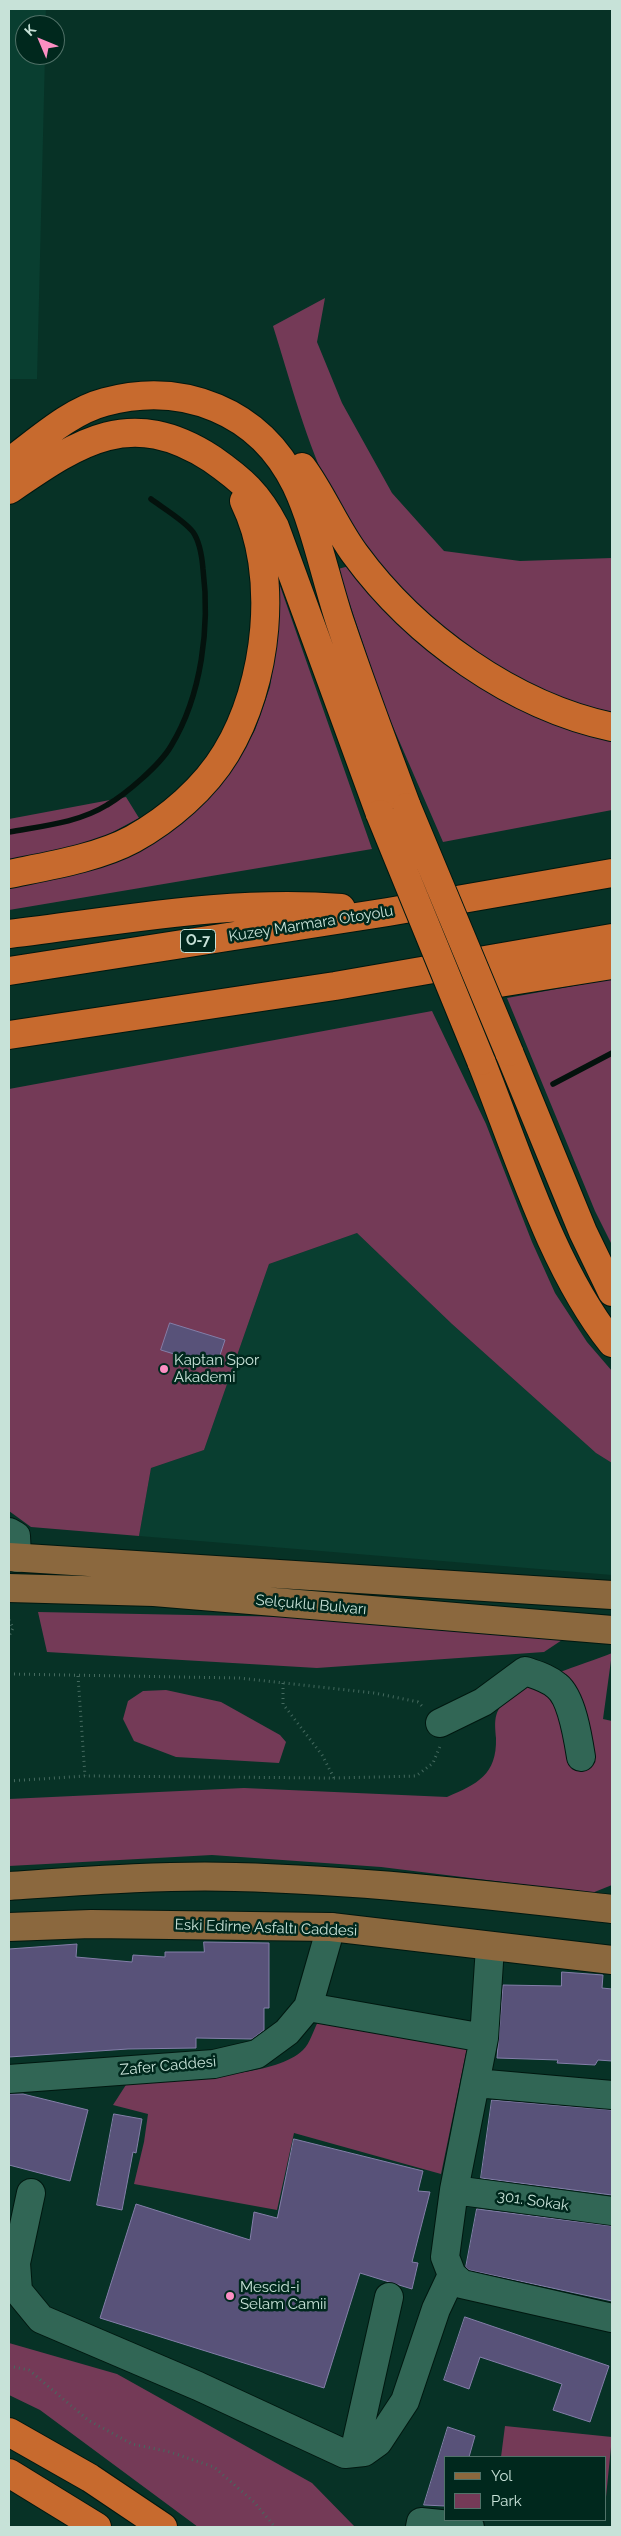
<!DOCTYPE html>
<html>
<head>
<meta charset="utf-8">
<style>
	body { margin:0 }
	#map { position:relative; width:621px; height:2536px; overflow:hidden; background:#073226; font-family:Raleway,sans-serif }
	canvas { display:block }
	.frame { position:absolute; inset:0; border:10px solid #c7e2d8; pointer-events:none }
	.legend { position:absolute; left:444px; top:2456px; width:162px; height:65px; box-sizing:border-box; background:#00281d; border:1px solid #507268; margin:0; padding:6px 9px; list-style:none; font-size:15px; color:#c7e2d8 }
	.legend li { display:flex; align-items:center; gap:10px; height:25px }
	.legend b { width:25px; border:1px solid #507268 }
	.north { position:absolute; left:15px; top:15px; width:50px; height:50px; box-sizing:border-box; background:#00281d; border:1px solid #507268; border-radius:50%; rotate:315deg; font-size:14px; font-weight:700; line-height:20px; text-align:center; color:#c7e2d8 }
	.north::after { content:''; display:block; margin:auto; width:18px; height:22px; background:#fb8fc3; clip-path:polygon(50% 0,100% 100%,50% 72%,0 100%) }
</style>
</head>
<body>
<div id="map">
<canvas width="621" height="2536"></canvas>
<div class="frame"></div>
<ul class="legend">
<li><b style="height:6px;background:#8b683e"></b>Yol</li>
<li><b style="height:14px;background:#743a57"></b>Park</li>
</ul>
<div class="north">K</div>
</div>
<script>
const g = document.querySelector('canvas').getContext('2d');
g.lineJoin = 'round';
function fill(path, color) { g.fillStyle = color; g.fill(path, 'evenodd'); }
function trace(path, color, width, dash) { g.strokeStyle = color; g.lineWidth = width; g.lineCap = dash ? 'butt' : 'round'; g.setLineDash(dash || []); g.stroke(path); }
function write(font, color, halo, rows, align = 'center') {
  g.font = font + ' Raleway,sans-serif'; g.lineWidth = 5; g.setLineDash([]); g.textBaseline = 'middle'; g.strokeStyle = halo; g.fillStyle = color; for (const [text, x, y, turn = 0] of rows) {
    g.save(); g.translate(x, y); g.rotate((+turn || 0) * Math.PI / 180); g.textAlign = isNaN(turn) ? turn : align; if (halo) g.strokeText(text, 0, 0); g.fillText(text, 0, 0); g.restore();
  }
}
fill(new Path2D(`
	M9 9H46L45 25H25V55H45L37 379H9Z
	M357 1233 452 1324 596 1453 612 1463V1575L139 1536 151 1468 204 1450 269 1264Z`), '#093e30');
fill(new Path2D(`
	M325 298 317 342 342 403 392 493 444 551 520 561 612 558V712C554 701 472 659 428 619 417 608 408 596 398 585 374 557 349 530 333 497 306 442 291 383 273 326Z
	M349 566 375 600 405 630 612 739V810L443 842 384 706 338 569Z
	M279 583 372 849 9 910V884L201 803 235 765 255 730 270 687 278 633Z
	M126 797 139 818 98 840 9 863V819Z
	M612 979V1245L595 1211 507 998Z
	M432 1011 486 1124 532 1242 555 1293 587 1342 612 1371V1463L596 1453 452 1324 357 1233 269 1264 204 1450 151 1468 139 1536 31 1527 9 1511V1089Z
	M38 1612 294 1617 562 1640 544 1652 317 1668 47 1652Z
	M612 1653 603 1719 612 1721V1885L592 1893 381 1867 212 1855 9 1866V1799L244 1788 447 1797C477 1784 497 1775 496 1738 495 1724 493 1714 504 1702 523 1682 585 1664 612 1653Z
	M166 1690 221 1702 280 1735 286 1742 279 1763 176 1757 134 1741 123 1719 128 1701 143 1691Z
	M319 2020 467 2048 441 2174 294 2133 277 2210 134 2184 144 2142 148 2114 113 2105 131 2077C173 2077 272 2080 303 2050 310 2044 314 2028 319 2020Z
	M9 2343 117 2374 312 2483 355 2527H198L40 2410 9 2395Z
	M505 2426 612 2437 605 2507V2457H501Z`), '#743a57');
trace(new Path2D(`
	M9 832C42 826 78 823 107 805 126 794 160 765 171 746 202 695 210 626 203 569 202 557 200 542 193 532 185 521 163 508 151 499
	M553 1084 612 1053`), '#04120d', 5.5);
const building = new Path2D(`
	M170 1323 225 1340 216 1367 161 1350Z
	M204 1942 269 1943V2008H264V2030L252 2039 196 2038V2048L128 2049 9 2057V1949L77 1944 76 1957 132 1962 133 1955 165 1957V1952H204Z
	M562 1972 603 1975 602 1988 612 1989V2061L598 2060 595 2065 557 2063 558 2060 497 2058 503 1985 561 1986Z
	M9 2094H23L88 2110 70 2181 9 2165Z
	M492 2100 612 2110V2195L481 2178Z
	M114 2114 142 2119 136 2153 133 2152 122 2210 97 2205Z
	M294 2139 423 2171 418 2191 430 2192 412 2262 418 2263 412 2289 360 2273 324 2388 100 2318 136 2204 250 2240 254 2212 277 2218Z
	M477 2209 612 2226V2301L469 2270 466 2267Z
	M465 2317 609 2366 590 2422 553 2410 562 2384 480 2357 469 2389 444 2380Z
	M448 2427 475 2436 469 2457H445V2506L424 2505Z`);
fill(building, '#585279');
trace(building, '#837ea8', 1);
const minor = new Path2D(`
	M9 1532 16 1536 17 1558
	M440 1723 483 1702 525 1671C536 1675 548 1678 557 1686 572 1698 578 1738 581 1757
	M490 1947 484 2038 454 2190 445 2257 452 2275 462 2284 612 2318
	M308 2007 484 2038
	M9 2079 214 2064 257 2054 287 2032 308 2007 331 1927
	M475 2083 612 2095
	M454 2190 612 2211
	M31 2193 16 2263 18 2291 41 2319 198 2386 345 2454 364 2452 378 2442 405 2401 436 2309 452 2275
	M354 2453 389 2297
	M420 2527 421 2522 470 2527`);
const major = new Path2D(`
	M9 1557 612 1595
	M9 1588 154 1592 612 1630
	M9 1886C84 1881 160 1875 235 1877 361 1880 488 1895 612 1909
	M9 1927 91 1924 331 1927 612 1960`);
const highway = new Path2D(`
	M9 462C38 441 70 411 105 402 183 381 260 411 296 485 315 525 326 580 340 622 361 684 384 746 407 807
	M302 467C322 494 335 527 355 554 415 636 513 706 612 727
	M9 490C79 442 130 406 212 459 242 480 258 494 275 527L380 814
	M9 874C48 866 98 858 133 839 169 819 205 788 226 753 268 684 280 574 244 501
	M9 934C119 921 230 899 341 908
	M9 971 388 912 612 873
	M459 986 474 987 612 965
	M9 1035 335 986 612 938
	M509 1052 583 1232 612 1292
	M481 1061C517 1151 552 1268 612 1343
	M9 2432 90 2478 163 2527
	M9 2473 97 2527`);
trace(minor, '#001810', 30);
trace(major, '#001810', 30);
trace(highway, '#001810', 30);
trace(new Path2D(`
	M9 1620 13 1628 9 1636
	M9 1674 239 1678 374 1693 418 1702 424 1708
	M78 1676 85 1776
	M283 1683V1704L322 1755 334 1778
	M9 1781 85 1776 334 1778 416 1776 433 1763 441 1744
	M9 2366 29 2370 88 2420 132 2444 170 2452 214 2467 254 2502 275 2527`), '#456a5f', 3, [1, 4]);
trace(minor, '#316655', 28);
trace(major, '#8b683e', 28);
trace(highway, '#c76a2e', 28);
const highwayBridge = new Path2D(`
	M407 807 509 1052
	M380 814 481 1061`);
trace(highwayBridge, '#001810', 30, []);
trace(highwayBridge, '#c76a2e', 28);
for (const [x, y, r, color] of [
	[164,1369,5,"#fb8fc3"],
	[230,2296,5,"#fb8fc3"]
]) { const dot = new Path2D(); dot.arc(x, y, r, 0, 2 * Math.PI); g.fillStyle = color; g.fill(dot); trace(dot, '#00281d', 2); }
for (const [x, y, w] of [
	[198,941,35]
]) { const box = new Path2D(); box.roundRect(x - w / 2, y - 11.5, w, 23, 4); g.fillStyle = '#00281d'; g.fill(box); trace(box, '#c7e2d8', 1); }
write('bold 14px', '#c7e2d8', null, [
	["O-7",198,941]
]);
write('15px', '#c7e2d8', '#00281d', [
	["Kuzey Marmara Otoyolu",311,924,-9],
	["Selçuklu Bulvarı",311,1605,5],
	["Eski Edirne Asfaltı Caddesi",266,1928,2],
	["Zafer Caddesi",168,2066,-5],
	["301. Sokak",533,2201,8]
]);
write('15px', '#c7e2d8', '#00281d', [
	["Kaptan Spor",174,1360],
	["Akademi",174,1377],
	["Mescid-i",240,2287],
	["Selam Camii",240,2304]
], 'left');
</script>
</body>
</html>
